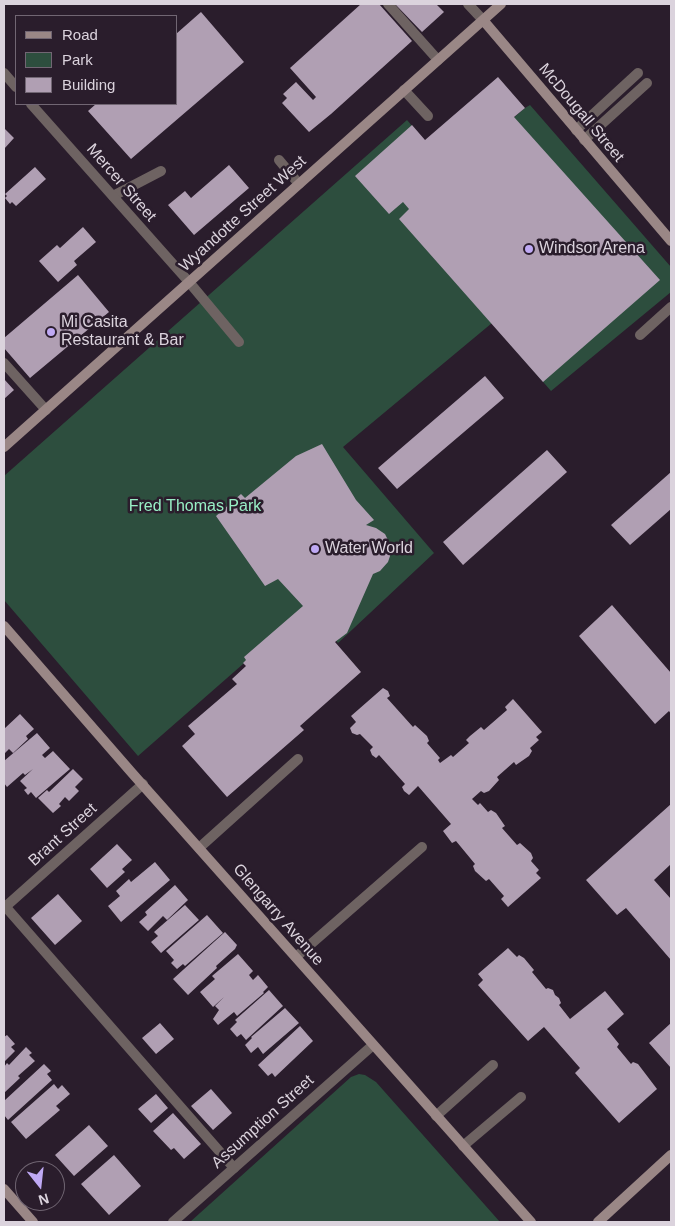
<!DOCTYPE html>
<html>
<head>
<meta charset="utf-8">
<style>
	body { margin:0 }
	#map { position:relative; width:675px; height:1226px; overflow:hidden; background:#2a1d2c; font-family:Arial,sans-serif }
	canvas { display:block }
	.frame { position:absolute; inset:0; border:5px solid #dbd3dd; pointer-events:none }
	.legend { position:absolute; left:15px; top:15px; width:162px; height:90px; box-sizing:border-box; background:#2a1d2c; border:1px solid #716673; margin:0; padding:6px 9px; list-style:none; font-size:15px; color:#dbd3dd }
	.legend li { display:flex; align-items:center; gap:10px; height:25px }
	.legend b { width:25px; border:1px solid #716673 }
	.north { position:absolute; left:15px; top:1161px; width:50px; height:50px; box-sizing:border-box; background:#2a1d2c; border:1px solid #716673; border-radius:50%; rotate:164deg; font-size:14px; font-weight:700; line-height:20px; text-align:center; color:#dbd3dd }
	.north::after { content:''; display:block; margin:auto; width:18px; height:22px; background:#bfa9f4; clip-path:polygon(50% 0,100% 100%,50% 72%,0 100%) }
</style>
</head>
<body>
<div id="map">
<canvas width="675" height="1226"></canvas>
<div class="frame"></div>
<ul class="legend">
<li><b style="height:6px;background:#9a8786"></b>Road</li>
<li><b style="height:14px;background:#2d4e3e"></b>Park</li>
<li><b style="height:14px;background:#b09fb3"></b>Building</li>
</ul>
<div class="north">N</div>
</div>
<script>
const g = document.querySelector('canvas').getContext('2d');
g.lineJoin = 'round';
function fill(path, color) { g.fillStyle = color; g.fill(path, 'evenodd'); }
function trace(path, color, width, dash) { g.strokeStyle = color; g.lineWidth = width; g.lineCap = dash ? 'butt' : 'round'; g.setLineDash(dash || []); g.stroke(path); }
function write(font, color, halo, rows, align = 'center') {
  g.font = font + ' Arial,sans-serif'; g.lineWidth = 5; g.setLineDash([]); g.textBaseline = 'middle'; g.strokeStyle = halo; g.fillStyle = color; for (const [text, x, y, turn = 0] of rows) {
    g.save(); g.translate(x, y); g.rotate((+turn || 0) * Math.PI / 180); g.textAlign = isNaN(turn) ? turn : align; if (halo) g.strokeText(text, 0, 0); g.fillText(text, 0, 0); g.restore();
  }
}
fill(new Path2D(`
	M530 105 671 267V292L551 391 492 323 343 447 434 553 338 643 307 608 138 756 4 600V476L407 120 451 171 525 108Z
	M359 1074 365 1075 376 1082 500 1222H190L351 1077Z`), '#2d4e3e');
fill(new Path2D(`
	M361 4H379L412 41 331 114 309 132 282 103 287 98 283 94 296 82 313 100 316 97 290 68Z
	M395 4H436L444 12 422 32Z
	M201 12 244 62 131 159 88 111 96 104H176V34Z
	M498 77 525 108 514 117 660 280 543 382 399 219 409 209 403 202 389 214 355 176 412 125 425 140Z
	M4 128 14 138 4 149Z
	M229 165 249 188 194 235 168 205 185 191 191 198Z
	M35 167 46 179 16 206 12 202 10 204 5 198 7 196 5 194Z
	M83 227 96 242 74 261 77 265 58 282 39 261 57 245 60 248Z
	M78 275 109 312 30 378 4 348V338Z
	M485 376 504 398 397 489 378 468Z
	M4 379 14 390 4 399Z
	M322 444 356 500 374 520 366 525 376 528 385 534 390 544 391 553 388 562 380 571 373 574 347 633 335 642 361 672 300 726 304 730 227 797 182 746 195 734 188 726 237 684 232 679 246 666 243 663 246 660 244 657 303 606 278 579 265 586 216 516 241 494 245 498 296 456Z
	M547 450 567 472 463 565 443 542Z
	M671 472V509L630 545 611 525Z
	M612 605 671 673V714L669 711 655 724 579 636Z
	M383 688 388 691 390 696 387 698 413 727 415 725 427 736 429 741 427 743 440 758 438 760 440 763 451 755 453 757 469 743 466 740 470 736 481 727 484 730 507 710 505 707 513 699 542 732 536 737 539 740 530 748 532 751 529 756 516 765 514 762 497 777 499 780 489 791 484 793 481 791 472 799 478 805 480 803 488 812 491 810 496 813 505 826 502 828 517 845 520 843 531 853 533 858 531 861 539 870 536 873 541 878 508 907 501 899 504 896 489 879 486 881 475 871 473 866 475 864 456 841 452 843 443 831 451 824 418 786 409 795 404 791 402 787 405 784 379 755 376 758 372 755 370 750 373 747 360 734 357 735 352 733 350 728 356 722 351 716Z
	M20 714 34 729 26 736 28 739 13 753 9 749 4 754V729Z
	M37 733 50 748 42 755 45 758 53 751 70 769 36 798 31 792 28 795 24 790 27 788 20 781 33 769 25 775 23 773 7 787 4 783V761Z
	M73 769 83 779 75 787 79 791 69 801 65 797 59 804 61 806 53 813 38 798 47 790 49 792Z
	M671 804V864L654 880 671 899V960L626 908 617 915 586 880Z
	M117 844 132 860 122 869 125 872 107 888 90 869Z
	M155 862 170 880 121 922 108 906 120 896 116 891 129 879 131 882Z
	M175 885 188 900 167 920 163 916 148 931 139 922 147 915 145 912Z
	M58 894 82 921 55 945 31 918Z
	M185 905 199 920 161 953 151 942 158 936 154 932Z
	M207 915 223 933 185 966 183 964 177 969 171 963 174 960 166 951Z
	M225 932 237 945 235 949 216 966 217 968 188 995 173 979Z
	M508 948 517 957 519 955 524 958 534 970 532 972 546 989 548 988 553 990 555 995 559 998 561 1003 559 1005 570 1019 605 991 624 1014 607 1029 619 1044 617 1047 631 1064 633 1062 638 1064 657 1089 619 1123 575 1073 580 1068 544 1027 528 1041 478 985 483 980 478 974Z
	M238 954 253 971 249 975 253 980 258 975 268 987 263 992 264 993 237 1016 234 1012 218 1025 213 1019 219 1010 215 1006 224 997 213 1007 200 992 215 979 212 976Z
	M269 990 283 1006 246 1040 241 1034 237 1037 230 1029 237 1022 235 1020Z
	M285 1008 299 1023 263 1054 258 1047 251 1053 245 1045 252 1038 251 1037Z
	M160 1023 174 1039 156 1054 142 1038Z
	M671 1023V1068L649 1043Z
	M300 1026 313 1041 275 1077 272 1073 268 1076 258 1065Z
	M7 1035 15 1044 11 1047 15 1051 4 1062V1037Z
	M26 1047 32 1053 29 1055 35 1061 18 1076 20 1078 4 1093V1067L7 1063 9 1065Z
	M44 1064 51 1071 47 1074 52 1080 8 1120 4 1115V1101Z
	M54 1084 58 1089 62 1085 70 1094 56 1106 60 1110 26 1139 11 1122Z
	M211 1089 232 1113 213 1130 191 1106Z
	M156 1094 168 1108 151 1123 138 1109Z
	M173 1113 201 1144 184 1159 174 1148 171 1150 153 1131Z
	M89 1125 108 1146 74 1176 55 1155Z
	M114 1155 141 1186 109 1215 81 1184Z`), '#b09fb3');
trace(new Path2D(`
	M388 4 438 60
	M404 90 428 116
	M576 130 638 73
	M584 140 647 83
	M279 160 299 184
	M113 196 161 171
	M189 282 239 342
	M640 335 671 307
	M4 363 46 410
	M199 848 298 759
	M4 905 234 1168
	M296 957 422 847
	M436 1116 493 1065
	M463 1146 521 1097`), '#6e6362', 10);
trace(new Path2D(`
	M468 4 483 20
	M4 73 16 87
	M31 104 189 282
	M4 908 143 784
	M173 1222 373 1045`), '#6e6362', 10);
trace(new Path2D(`
	M483 20 671 241
	M4 447 501 4
	M4 626 132 773 531 1222
	M4 1189 33 1222
	M598 1222 671 1155`), '#9a8786', 10);
for (const [x, y, r, color] of [
	[529,249,5,"#bfa9f4"],
	[51,332,5,"#bfa9f4"],
	[315,549,5,"#bfa9f4"]
]) { const dot = new Path2D(); dot.arc(x, y, r, 0, 2 * Math.PI); g.fillStyle = color; g.fill(dot); trace(dot, '#2a1d2c', 2); }
write('16px', '#dbd3dd', '#2a1d2c', [
	["McDougall Street",581,113,50],
	["Mercer Street",121,183,49],
	["Wyandotte Street West",243,214,-42],
	["Brant Street",63,835,-42],
	["Glengarry Avenue",278,915,49],
	["Assumption Street",263,1122,-42]
]);
write('16px', '#dbd3dd', '#2a1d2c', [
	["Windsor Arena",539,249],
	["Mi Casita",61,323],
	["Restaurant & Bar",61,341],
	["Water World",325,549]
], 'left');
write('16px', '#98efc5', '#2a1d2c', [
	["Fred Thomas Park",195,507]
]);
</script>
</body>
</html>
